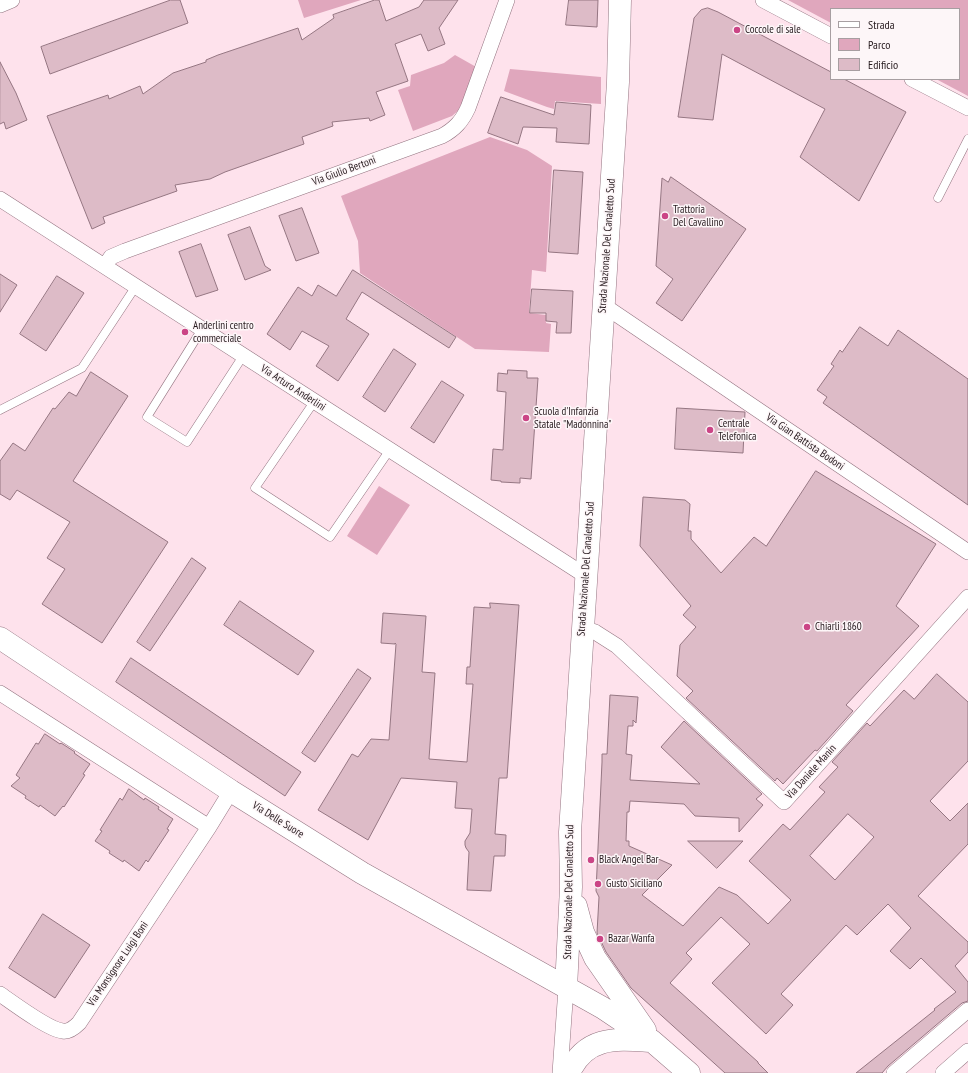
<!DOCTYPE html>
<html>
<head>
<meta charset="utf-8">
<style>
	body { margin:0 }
	#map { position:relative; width:968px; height:1073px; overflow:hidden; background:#fee2ec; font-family:"PT Sans Narrow",sans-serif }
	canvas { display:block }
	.legend { position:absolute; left:830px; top:8px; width:130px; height:72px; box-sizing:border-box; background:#fdf6f8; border:1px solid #a79ea1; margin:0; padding:5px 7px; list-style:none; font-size:12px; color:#261a1e }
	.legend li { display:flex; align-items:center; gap:8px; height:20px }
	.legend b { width:20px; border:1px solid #a79ea1 }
</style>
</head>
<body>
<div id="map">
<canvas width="968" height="1073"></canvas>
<ul class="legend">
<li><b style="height:5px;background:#fff"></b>Strada</li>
<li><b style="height:11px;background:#e0a7bd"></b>Parco</li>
<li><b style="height:11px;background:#ddbbc7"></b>Edificio</li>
</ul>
</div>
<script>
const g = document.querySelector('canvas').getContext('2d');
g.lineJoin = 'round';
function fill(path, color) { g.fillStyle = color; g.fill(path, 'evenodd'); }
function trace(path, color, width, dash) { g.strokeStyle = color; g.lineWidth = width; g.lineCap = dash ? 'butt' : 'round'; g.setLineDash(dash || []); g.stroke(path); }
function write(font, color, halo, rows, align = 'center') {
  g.font = font + ' "PT Sans Narrow",sans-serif'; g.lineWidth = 3; g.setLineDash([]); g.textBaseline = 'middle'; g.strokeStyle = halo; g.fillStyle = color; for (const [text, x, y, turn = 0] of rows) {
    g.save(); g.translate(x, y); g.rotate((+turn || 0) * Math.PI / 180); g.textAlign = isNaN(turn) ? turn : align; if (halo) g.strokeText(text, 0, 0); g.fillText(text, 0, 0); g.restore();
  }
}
fill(new Path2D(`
	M298 0H361L304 18Z
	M788 0H968V96L936 79H959V9H831V23Z
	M455 55 478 68 467 103 452 116 413 131 398 90 410 86 411 75 444 63Z
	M510 69 601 77V104L555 101 554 109 547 107 504 91Z
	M490 137 527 150 552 166 546 272 532 270 529 313 546 315V323L551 324 549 352 475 349 360 273 358 241 341 196Z
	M379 486 410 505 377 555 347 536Z`), '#e0a7bd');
const building = new Path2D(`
	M171 0H180L188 23 50 74 41 47Z
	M375 0H379L386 21 419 7 424 0H458L439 28 445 44 428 51 421 34 395 44 408 81 376 92 385 115 370 121 369 118 332 122 333 126 302 137 304 144 225 172 210 179 175 185 177 191 103 217 105 223 92 229 47 116 108 95 109 99 140 86 143 94 173 73 206 62V60L218 55 298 28 302 40 334 18 333 15Z
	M569 0H598L597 27 566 25Z
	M708 8 718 12 831 72V79H844L906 112 859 201 800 157 825 109 722 54 713 120 678 117 694 18 701 10Z
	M0 62 16 93 27 120 6 129 4 122 0 124Z
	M501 97 554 115 556 102 591 105 589 144 556 142 557 128 523 127 518 144 488 133Z
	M554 170 583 172 578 254 549 252Z
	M671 177 746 229 682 321 656 303 673 279 656 266 662 178 668 182Z
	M302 208 319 253 296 261 279 216Z
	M250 227 265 266 271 270 245 280 228 235Z
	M201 244 218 290 196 297 179 252Z
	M353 270 456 337 449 348 362 292 346 319 369 334 338 381 316 366 329 346 302 331 290 350 267 334 298 287 312 296 318 285 336 296Z
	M0 274 17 285 0 312Z
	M57 276 84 293 46 351 20 334Z
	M532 289 573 291 571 333H556L557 322 546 321V313H530Z
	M860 327 888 346 898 330 968 379V505L823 403 827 397 817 390 834 366 831 364 840 350 842 352Z
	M394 349 416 364 385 412 363 397Z
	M508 370 527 371V378H538L531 479 520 478V483L501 482V481L491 480 493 449 503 450 506 392 497 391 498 373 507 374Z
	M91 372 128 396 73 481 168 542 102 643 42 604 65 569 47 558 70 522 17 490 10 500 0 494V461L13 443 25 451 53 408 55 409 69 392 76 396Z
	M442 381 464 395 434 443 411 428Z
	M677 408 745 412 743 453 675 449Z
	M816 471 936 544 896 606 919 626 846 705 853 711 817 751 815 750 783 784 777 778 775 781 686 698 693 691 677 676 680 645 696 627 683 615 691 606 640 546 643 497 685 500 690 504 688 531H691V539L721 573 754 537 766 546Z
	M192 558 206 568 150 651 137 642Z
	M240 601 314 651 298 675 224 625Z
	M490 603 519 605 507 778H499L495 834 506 835 505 856H494L491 891 467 890 469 852 466 848 465 845V841L470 833 472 809 455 808 457 782 401 778 368 840 318 810 352 754 358 757 371 739 389 740 396 644 395 643V644L381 643 383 613 426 616 422 672 435 673 429 759 467 762 473 684H466L467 667H470L474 607 490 608Z
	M131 658 301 772 285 796 116 682Z
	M358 669 371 678 315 762 302 753Z
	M937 674 968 702V761L930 801 950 821 968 803V844L918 896 968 942V952L955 966 968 982V1001L962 1003 888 1066 882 1073H856L935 1010 934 1009 956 992 921 958 910 969 890 951 911 928 888 904 857 935 846 925 781 994 793 1005 766 1034 712 983 750 944 721 917 686 953 692 959 670 983 758 1062V1063L768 1073H725L631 988 606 952 597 933 599 897 596 891 602 762V754H607L610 695 638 697 636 723 633 720V726H628L626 754 632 755 630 780 700 784 661 747 684 721 762 794 756 799 763 805 739 832V818L695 816 684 804 630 801 629 812H627L626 841H629V846L672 865 642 895 683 926 719 887 737 895 768 924 791 900 749 861 783 824 790 830 825 792 819 787 838 767 832 762 867 723 870 726 904 690 914 699ZM848 814 874 837 835 880 810 856Z
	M45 734 60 744 61 743 75 752 74 753 90 764 83 774 85 775 64 807 63 806 55 816 40 805 39 807 25 798 26 796 11 786 20 778 16 775 36 743 38 744Z
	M129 789 144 800 145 798 159 807 158 809 173 819 167 829 169 830 148 862 146 860 139 871 124 860 123 862 109 853 110 851 95 841 102 831 100 830 120 798 122 800Z
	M688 841H743L717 868Z
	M43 914 90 945 55 998 9 968Z`);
fill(building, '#ddbbc7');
trace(building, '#957682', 1);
const lane = new Path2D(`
	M938 198 968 139
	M202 329 147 417 187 442 243 356
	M314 402 255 488 330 537 389 451
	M0 410 82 368 136 286`);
const street = new Path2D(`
	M763 0 831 36
	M0 5 12 0
	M912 79 968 108
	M0 199 586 576
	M105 266 111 257 125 251 442 136C455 129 462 121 468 108L507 0
	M603 305 968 552
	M582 628 595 632 617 646 784 802 968 597
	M0 693 209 827
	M0 994C13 1003 49 1030 63 1031 69 1032 75 1027 79 1023L209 827 231 791
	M560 1073 566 988
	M894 1073 968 1010
	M943 1073 968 1051`);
const secondary = new Path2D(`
	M0 638 231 791 362 873 603 1008 652 1041 689 1073
	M576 906 583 932 595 958 645 1030
	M566 988 571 887 570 832 618 82 620 0
	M569 1073C586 1035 617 1039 652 1041`);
trace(lane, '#937480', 9);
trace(street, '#937480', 16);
trace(secondary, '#937480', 23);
trace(lane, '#fff', 8);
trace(street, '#fff', 15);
trace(secondary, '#fff', 22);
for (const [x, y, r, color] of [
	[737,30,4,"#cb4586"],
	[665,216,4,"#cb4586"],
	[185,332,4,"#cb4586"],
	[526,418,4,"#cb4586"],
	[710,430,4,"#cb4586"],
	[807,627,4,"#cb4586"],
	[591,860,4,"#cb4586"],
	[598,884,4,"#cb4586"],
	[600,939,4,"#cb4586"]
]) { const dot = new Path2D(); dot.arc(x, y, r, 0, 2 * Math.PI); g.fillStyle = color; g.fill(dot); trace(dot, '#fdf6f8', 1.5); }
write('11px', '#261a1e', '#fdf6f8', [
	["Coccole di sale",745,30],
	["Trattoria",673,210],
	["Del Cavallino",673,223],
	["Anderlini centro",193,326],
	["commerciale",193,339],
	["Scuola d'Infanzia",534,412],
	["Statale \"Madonnina\"",534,425],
	["Centrale",718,424],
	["Telefonica",718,437],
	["Chiarli 1860",815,627],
	["Black Angel Bar",599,860],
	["Gusto Siciliano",606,884],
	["Bazar Wanfa",608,939]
], 'left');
write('11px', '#261a1e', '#fdf6f8', [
	["Via Giulio Bertoni",344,171,-20],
	["Strada Nazionale Del Canaletto Sud",607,246,-86],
	["Via Arturo Anderlini",293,388,33],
	["Via Gian Battista Bodoni",805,442,34],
	["Strada Nazionale Del Canaletto Sud",586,569,-86],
	["Via Daniele Manin",811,772,-48],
	["Via Delle Suore",278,820,32],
	["Strada Nazionale Del Canaletto Sud",569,892,-89],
	["Via Monsignore Luigi Boni",118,964,-56]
]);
</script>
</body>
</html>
